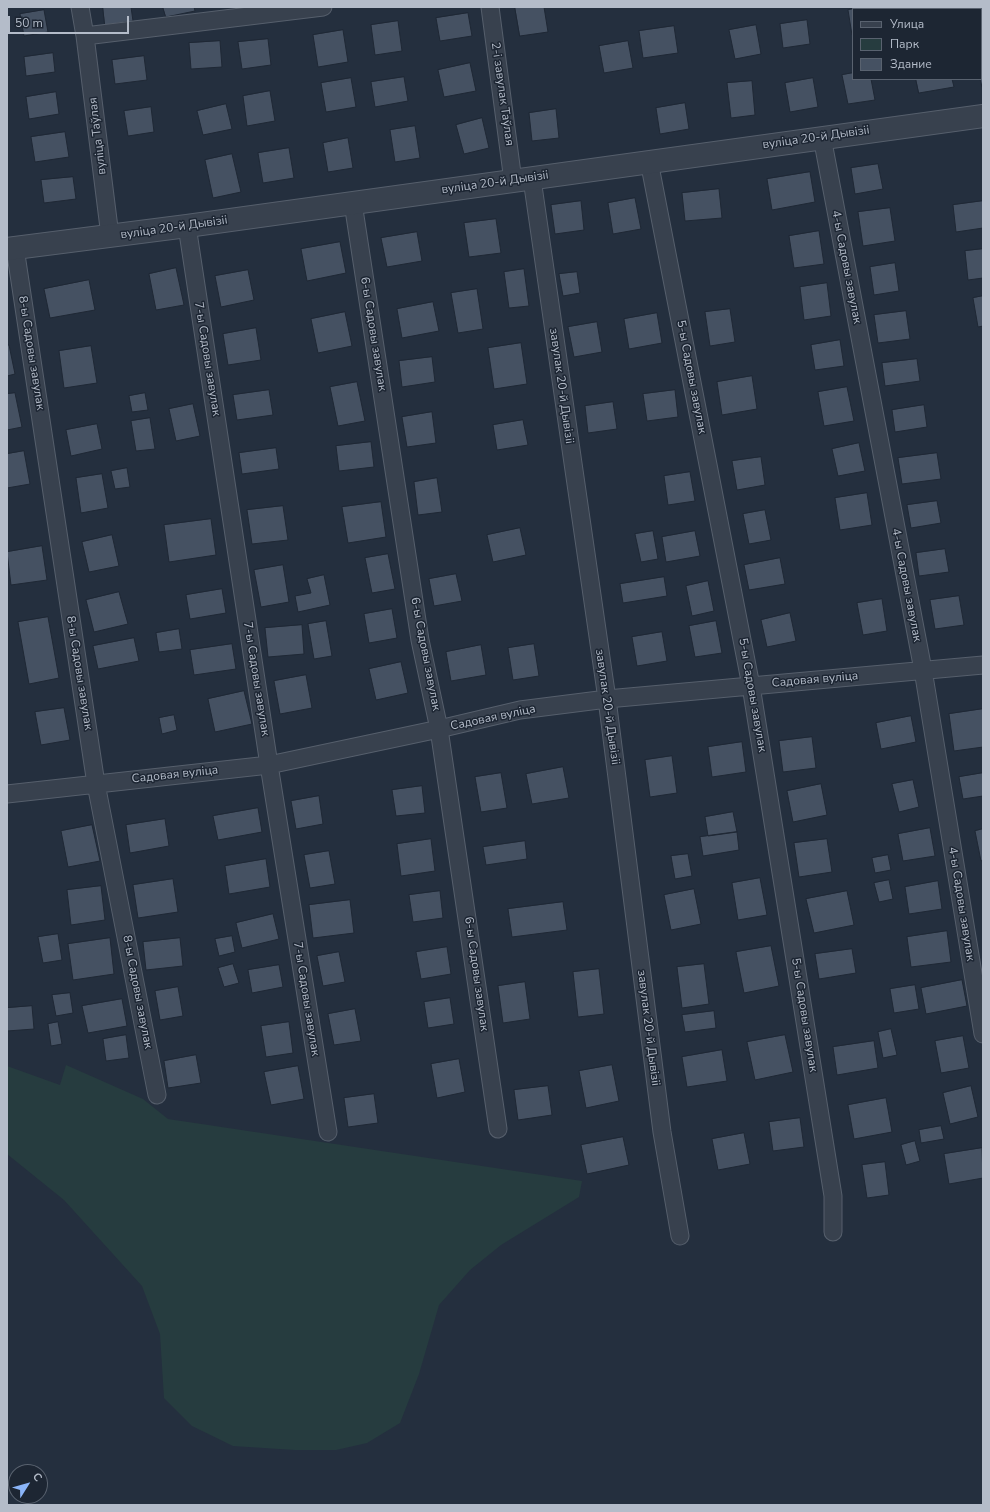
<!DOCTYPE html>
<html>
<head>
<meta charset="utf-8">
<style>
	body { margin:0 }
	#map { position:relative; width:990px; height:1512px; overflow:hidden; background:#242f3e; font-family:"Nunito Sans",sans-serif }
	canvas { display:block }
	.frame { position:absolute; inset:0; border:8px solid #b4bcc9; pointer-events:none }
	.legend { position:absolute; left:852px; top:8px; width:130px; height:72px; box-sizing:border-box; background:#1d2633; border:1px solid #59626f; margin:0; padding:5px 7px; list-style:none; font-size:12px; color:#b4bcc9 }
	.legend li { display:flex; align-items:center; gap:8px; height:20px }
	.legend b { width:20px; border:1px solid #59626f }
	.north { position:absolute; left:8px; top:1464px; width:40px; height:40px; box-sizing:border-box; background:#1d2633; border:1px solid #59626f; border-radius:50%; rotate:53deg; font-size:11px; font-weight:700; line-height:16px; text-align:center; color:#b4bcc9 }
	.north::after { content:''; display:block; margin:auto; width:14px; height:18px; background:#8ab4f8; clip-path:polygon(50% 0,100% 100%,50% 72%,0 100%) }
	.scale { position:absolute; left:8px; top:16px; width:121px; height:18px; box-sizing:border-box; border:2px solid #b4bcc9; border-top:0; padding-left:5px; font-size:12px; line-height:14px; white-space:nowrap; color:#b4bcc9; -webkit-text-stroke:3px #1d2633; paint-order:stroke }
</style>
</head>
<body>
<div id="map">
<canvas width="990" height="1512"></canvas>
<div class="frame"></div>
<ul class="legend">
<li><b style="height:5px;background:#38414e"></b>Улица</li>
<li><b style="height:11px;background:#263c3f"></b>Парк</li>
<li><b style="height:11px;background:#455162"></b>Здание</li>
</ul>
<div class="north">С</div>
<div class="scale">50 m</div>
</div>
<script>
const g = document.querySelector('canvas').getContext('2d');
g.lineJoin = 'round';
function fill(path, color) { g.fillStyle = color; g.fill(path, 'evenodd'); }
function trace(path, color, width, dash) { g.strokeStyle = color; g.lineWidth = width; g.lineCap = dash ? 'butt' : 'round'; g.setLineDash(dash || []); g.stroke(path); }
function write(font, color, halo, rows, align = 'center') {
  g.font = font + ' "Nunito Sans",sans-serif'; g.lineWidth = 3; g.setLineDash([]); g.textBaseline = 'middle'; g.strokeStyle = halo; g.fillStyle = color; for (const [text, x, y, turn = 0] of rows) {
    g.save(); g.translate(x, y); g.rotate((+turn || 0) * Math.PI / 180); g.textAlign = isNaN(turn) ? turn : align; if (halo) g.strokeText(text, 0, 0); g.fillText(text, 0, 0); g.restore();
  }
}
fill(new Path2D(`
	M66 1065 143 1099 168 1119 582 1181 579 1197 501 1245 470 1270 439 1305 419 1374 400 1423 367 1443 336 1450H295L233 1446 192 1426 164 1398 160 1334 142 1286 64 1200 7 1154V1066L60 1085Z`), '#263c3f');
const building = new Path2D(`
	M103 7H131L133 21 105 25Z
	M163 7H194L195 11 166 17Z
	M515 7H544L548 32 520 36Z
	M897 7H921V9H898Z
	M974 7H983V26H981V9H975Z
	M853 9V34L852 35 848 10Z
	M44 10 48 32 24 36 20 14Z
	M468 13 472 36 440 41 436 18Z
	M807 20 810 44 783 48 780 24Z
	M398 21 402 51 375 55 371 25Z
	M756 25 761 54 735 59 729 30Z
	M674 26 678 53 643 58 639 31Z
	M343 30 348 62 318 67 313 35Z
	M268 39 271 65 242 69 238 42Z
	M220 41 222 67 191 69 189 43Z
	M628 41 633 68 604 73 599 46Z
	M53 53 55 72 26 76 24 57Z
	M144 56 147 80 115 84 112 60Z
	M983 57V87H982L980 79 981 58Z
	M470 63 476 91 444 97 438 70Z
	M853 73V79H871L875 100 848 104 842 75Z
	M404 77 408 101 375 107 371 82Z
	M351 78 356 107 326 112 321 83Z
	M813 78 818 107 790 112 785 83Z
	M916 79H952L954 87 919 93Z
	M752 81 755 115 731 118 727 83Z
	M270 91 275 121 247 126 243 96Z
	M56 92 59 114 29 119 26 97Z
	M685 103 689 129 660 134 656 108Z
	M226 104 232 129 203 135 197 111Z
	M151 107 154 132 128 136 124 111Z
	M556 109 559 138 532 141 529 113Z
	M482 118 489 148 464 154 456 125Z
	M415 126 420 158 395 162 390 130Z
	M65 132 69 157 35 162 31 137Z
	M348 138 353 168 328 172 323 143Z
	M289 148 294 178 263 183 258 153Z
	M232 154 241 192 213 198 205 160Z
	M878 164 883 189 855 194 851 168Z
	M810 172 815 202 772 210 767 179Z
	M73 177 76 199 44 203 41 180Z
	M719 189 722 218 685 221 682 193Z
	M635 198 641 229 613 234 608 203Z
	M581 201 584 230 555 234 551 205Z
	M983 201V228L956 232 953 205Z
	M890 208 895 241 863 246 858 212Z
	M496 219 501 253 469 257 464 223Z
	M819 231 824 264 794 268 789 236Z
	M417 232 422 261 387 267 381 238Z
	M340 242 346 273 307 281 301 249Z
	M983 249V278L968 280 965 251Z
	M895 263 899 291 874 295 870 267Z
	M176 268 184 305 156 310 149 274Z
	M524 269 529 306 509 308 504 272Z
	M248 270 254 300 221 307 215 276Z
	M577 272 580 293 563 296 559 274Z
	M89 280 95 310 50 318 44 289Z
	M827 283 831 316 804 320 800 287Z
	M477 289 483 329 458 333 451 293Z
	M983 296V326L978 327 973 298Z
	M433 302 439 331 402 338 397 309Z
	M730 309 735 342 710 346 705 312Z
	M906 311 910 339 878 343 874 315Z
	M345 312 352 346 318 353 311 319Z
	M657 313 662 343 629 349 624 319Z
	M597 322 602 352 574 357 568 327Z
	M256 328 261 360 228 365 223 334Z
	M840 340 844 366 815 370 811 345Z
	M521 343 527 384 494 389 488 348Z
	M7 345H9L15 374 7 376Z
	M91 346 97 383 64 388 59 351Z
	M432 357 435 382 402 387 399 361Z
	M917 359 920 381 885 386 882 363Z
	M752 376 757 409 722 415 717 382Z
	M357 382 365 421 338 426 330 387Z
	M847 387 854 421 824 426 818 392Z
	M269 390 273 415 237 420 233 395Z
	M675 390 678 417 647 421 643 394Z
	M15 393 22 427 7 430V394Z
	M145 393 148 410 132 412 129 396Z
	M613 402 617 429 588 433 585 406Z
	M193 404 200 436 176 441 169 409Z
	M924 405 927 427 895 432 892 410Z
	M432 412 436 443 407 447 402 417Z
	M150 418 155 449 136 451 131 421Z
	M523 420 528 445 497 450 493 425Z
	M97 424 102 449 71 456 66 430Z
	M371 442 374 467 339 471 336 446Z
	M859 443 865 471 838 476 832 449Z
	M276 448 279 469 242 474 239 453Z
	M24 451 30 484 7 488V454Z
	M937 453 941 479 902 484 898 458Z
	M761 457 765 485 737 490 732 461Z
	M127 468 130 487 115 489 111 471Z
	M690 472 695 501 668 505 664 476Z
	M102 474 108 508 81 513 76 478Z
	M437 478 442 512 418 515 414 482Z
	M867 493 872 525 840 530 835 498Z
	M937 501 941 523 911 528 907 505Z
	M381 502 386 537 348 543 342 507Z
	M283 506 288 540 252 544 247 510Z
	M765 510 771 540 749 544 743 514Z
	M211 519 216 555 169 562 164 525Z
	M520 528 526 555 493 562 487 535Z
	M653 531 658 559 641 562 635 534Z
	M695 531 700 556 666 562 662 537Z
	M112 535 119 566 89 572 82 542Z
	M42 546 47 580 11 585 7 552Z
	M945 549 949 572 919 576 916 553Z
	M388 554 395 589 372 593 365 558Z
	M780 558 785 584 749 590 744 565Z
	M283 565 289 602 261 607 254 570Z
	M456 574 462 601 434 606 429 579Z
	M324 575 330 605 298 612 295 596 311 593 307 579Z
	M664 577 667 596 623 603 620 584Z
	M708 581 714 611 692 616 686 586Z
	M222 589 226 613 190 619 186 595Z
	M119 592 128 624 94 632 86 600Z
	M959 596 964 625 935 629 930 600Z
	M882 599 887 631 863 635 857 603Z
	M392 609 397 638 369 643 364 614Z
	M790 613 796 641 767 647 761 620Z
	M48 617 59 678 29 684 18 622Z
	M326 621 332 656 314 659 308 624Z
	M716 621 722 653 695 657 689 626Z
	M302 625 304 654 268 657 265 628Z
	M179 629 182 649 159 652 156 633Z
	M662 632 667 661 637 666 632 637Z
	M134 638 139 661 98 669 93 646Z
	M232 644 236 669 194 675 190 650Z
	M534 644 539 676 513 680 508 648Z
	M481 645 486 675 451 681 446 652Z
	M401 662 408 693 376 700 369 669Z
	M306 675 312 708 280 714 274 681Z
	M244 691 252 724 215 732 208 699Z
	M64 708 70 740 41 745 35 712Z
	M983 709V747L954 751 949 714Z
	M174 715 177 730 162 734 159 718Z
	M911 716 916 742 881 749 876 723Z
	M812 737 816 768 783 772 779 741Z
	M742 742 746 772 712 777 708 747Z
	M672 756 677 793 650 797 645 760Z
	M563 767 569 798 532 804 526 774Z
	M501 773 507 808 481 812 475 777Z
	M983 773V796L963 799 959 777Z
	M913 780 919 807 899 812 892 784Z
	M821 784 827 815 793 822 787 791Z
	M422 786 425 813 396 816 392 790Z
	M319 796 323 824 296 829 291 801Z
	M258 808 262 832 218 840 213 816Z
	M733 812 737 832 708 836 705 817Z
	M165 819 169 846 130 853 126 825Z
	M92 825 100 861 68 867 61 831Z
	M930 828 935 856 903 861 898 834Z
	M983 829V860L981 861 975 831Z
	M737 832 739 850 703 856 700 837Z
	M431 839 435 871 401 876 397 844Z
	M827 839 832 872 799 877 794 843Z
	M525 841 527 859 486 865 483 847Z
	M329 851 335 884 310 888 304 855Z
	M688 854 692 876 675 879 671 856Z
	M888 855 891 870 875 873 872 858Z
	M266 859 270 887 229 894 225 866Z
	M760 878 767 915 738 920 732 883Z
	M173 879 178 912 138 918 133 885Z
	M889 880 893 899 879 902 874 883Z
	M938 881 942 909 909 914 905 887Z
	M101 886 105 920 71 925 67 890Z
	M694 889 701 924 671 930 664 895Z
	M440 891 443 918 413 922 409 895Z
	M847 891 854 925 814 933 806 899Z
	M350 900 354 933 313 938 309 905Z
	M563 902 567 930 512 937 508 909Z
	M273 914 279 939 242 948 236 923Z
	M947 931 951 962 911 967 907 937Z
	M58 934 62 960 43 963 38 937Z
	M232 936 235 952 219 956 215 939Z
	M110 938 114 974 73 980 68 944Z
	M180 938 183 966 146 970 143 942Z
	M771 946 779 986 744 993 736 952Z
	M447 947 451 974 421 979 416 952Z
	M852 949 856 973 819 979 815 954Z
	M339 952 345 982 323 986 317 956Z
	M233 964 239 983 224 987 218 968Z
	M704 964 709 1004 682 1008 677 967Z
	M279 965 283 987 252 993 248 970Z
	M599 969 604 1014 578 1017 573 972Z
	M962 980 967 1006 926 1014 921 988Z
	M525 982 530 1019 503 1023 498 986Z
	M915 985 919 1009 894 1013 890 989Z
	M178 987 183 1016 160 1020 155 991Z
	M70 993 73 1013 56 1016 52 995Z
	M450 998 454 1024 428 1028 424 1002Z
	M122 999 127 1026 88 1033 82 1006Z
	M32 1006 34 1029 7 1031V1008Z
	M355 1009 361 1041 334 1045 328 1014Z
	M714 1011 716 1028 685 1032 682 1015Z
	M58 1022 62 1044 51 1046 48 1024Z
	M289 1022 293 1053 266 1057 261 1026Z
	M891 1029 897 1055 883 1058 878 1032Z
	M126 1035 129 1058 106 1061 103 1039Z
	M785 1035 793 1072 755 1080 747 1042Z
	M963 1036 969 1068 941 1073 935 1041Z
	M874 1041 878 1068 837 1075 833 1047Z
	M722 1050 727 1081 687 1087 682 1057Z
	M196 1055 201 1083 168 1088 164 1061Z
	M459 1059 465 1092 437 1098 431 1064Z
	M612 1065 619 1101 586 1108 579 1071Z
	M298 1066 304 1099 271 1105 264 1072Z
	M548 1086 552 1115 518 1120 514 1090Z
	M971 1086 978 1117 950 1124 943 1093Z
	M374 1094 378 1123 348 1127 344 1098Z
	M886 1098 892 1132 854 1139 848 1105Z
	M800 1118 804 1147 773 1151 769 1122Z
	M941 1126 944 1139 921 1143 919 1130Z
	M744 1133 750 1164 718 1170 712 1139Z
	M623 1137 629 1165 587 1174 581 1145Z
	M915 1141 920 1161 906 1165 901 1145Z
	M982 1148 983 1178 949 1184 944 1154Z
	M885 1162 889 1195 867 1198 862 1165Z`);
fill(building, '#455162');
trace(building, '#1f2835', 1);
const minor = new Path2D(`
	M80 7 85 36 110 236
	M490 7 513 181
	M85 36 323 7
	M822 137 923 670 983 1034
	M649 161 751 686 833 1196V1232
	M532 179 607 699 662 1132 680 1236
	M353 203 420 640 439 729 498 1129
	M187 226 269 765 328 1132
	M15 248 96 784 157 1095
	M7 794 269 765 439 729 520 710 607 699 983 665`);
const tertiary = new Path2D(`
	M7 249 187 226 983 116`);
trace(minor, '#565f6c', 19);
trace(tertiary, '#565f6c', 24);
trace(minor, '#38414e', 17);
trace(tertiary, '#38414e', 22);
write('12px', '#b4bcc9', '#1d2633', [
	["2-і завулак Таўлая",502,94,82],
	["вуліца Таўлая",98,136,-97],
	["вуліца 20-й Дывізіі",816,138,-8],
	["вуліца 20-й Дывізіі",495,183,-8],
	["вуліца 20-й Дывізіі",174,228,-8],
	["4-ы Садовы завулак",846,267,79],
	["6-ы Садовы завулак",373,334,81],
	["8-ы Садовы завулак",31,353,81],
	["7-ы Садовы завулак",207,359,81],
	["5-ы Садовы завулак",691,377,79],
	["завулак 20-й Дывізіі",561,386,82],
	["4-ы Садовы завулак",906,585,79],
	["6-ы Садовы завулак",425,654,79],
	["8-ы Садовы завулак",79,673,81],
	["7-ы Садовы завулак",256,679,81],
	["Садовая вуліца",815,680,-5],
	["5-ы Садовы завулак",752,695,80],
	["завулак 20-й Дывізіі",607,707,82],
	["Садовая вуліца",493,718,-12],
	["Садовая вуліца",175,775,-6],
	["4-ы Садовы завулак",961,904,81],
	["6-ы Садовы завулак",476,974,82],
	["8-ы Садовы завулак",137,992,79],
	["7-ы Садовы завулак",306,999,81],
	["5-ы Садовы завулак",804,1015,81],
	["завулак 20-й Дывізіі",648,1028,83]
]);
</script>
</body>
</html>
